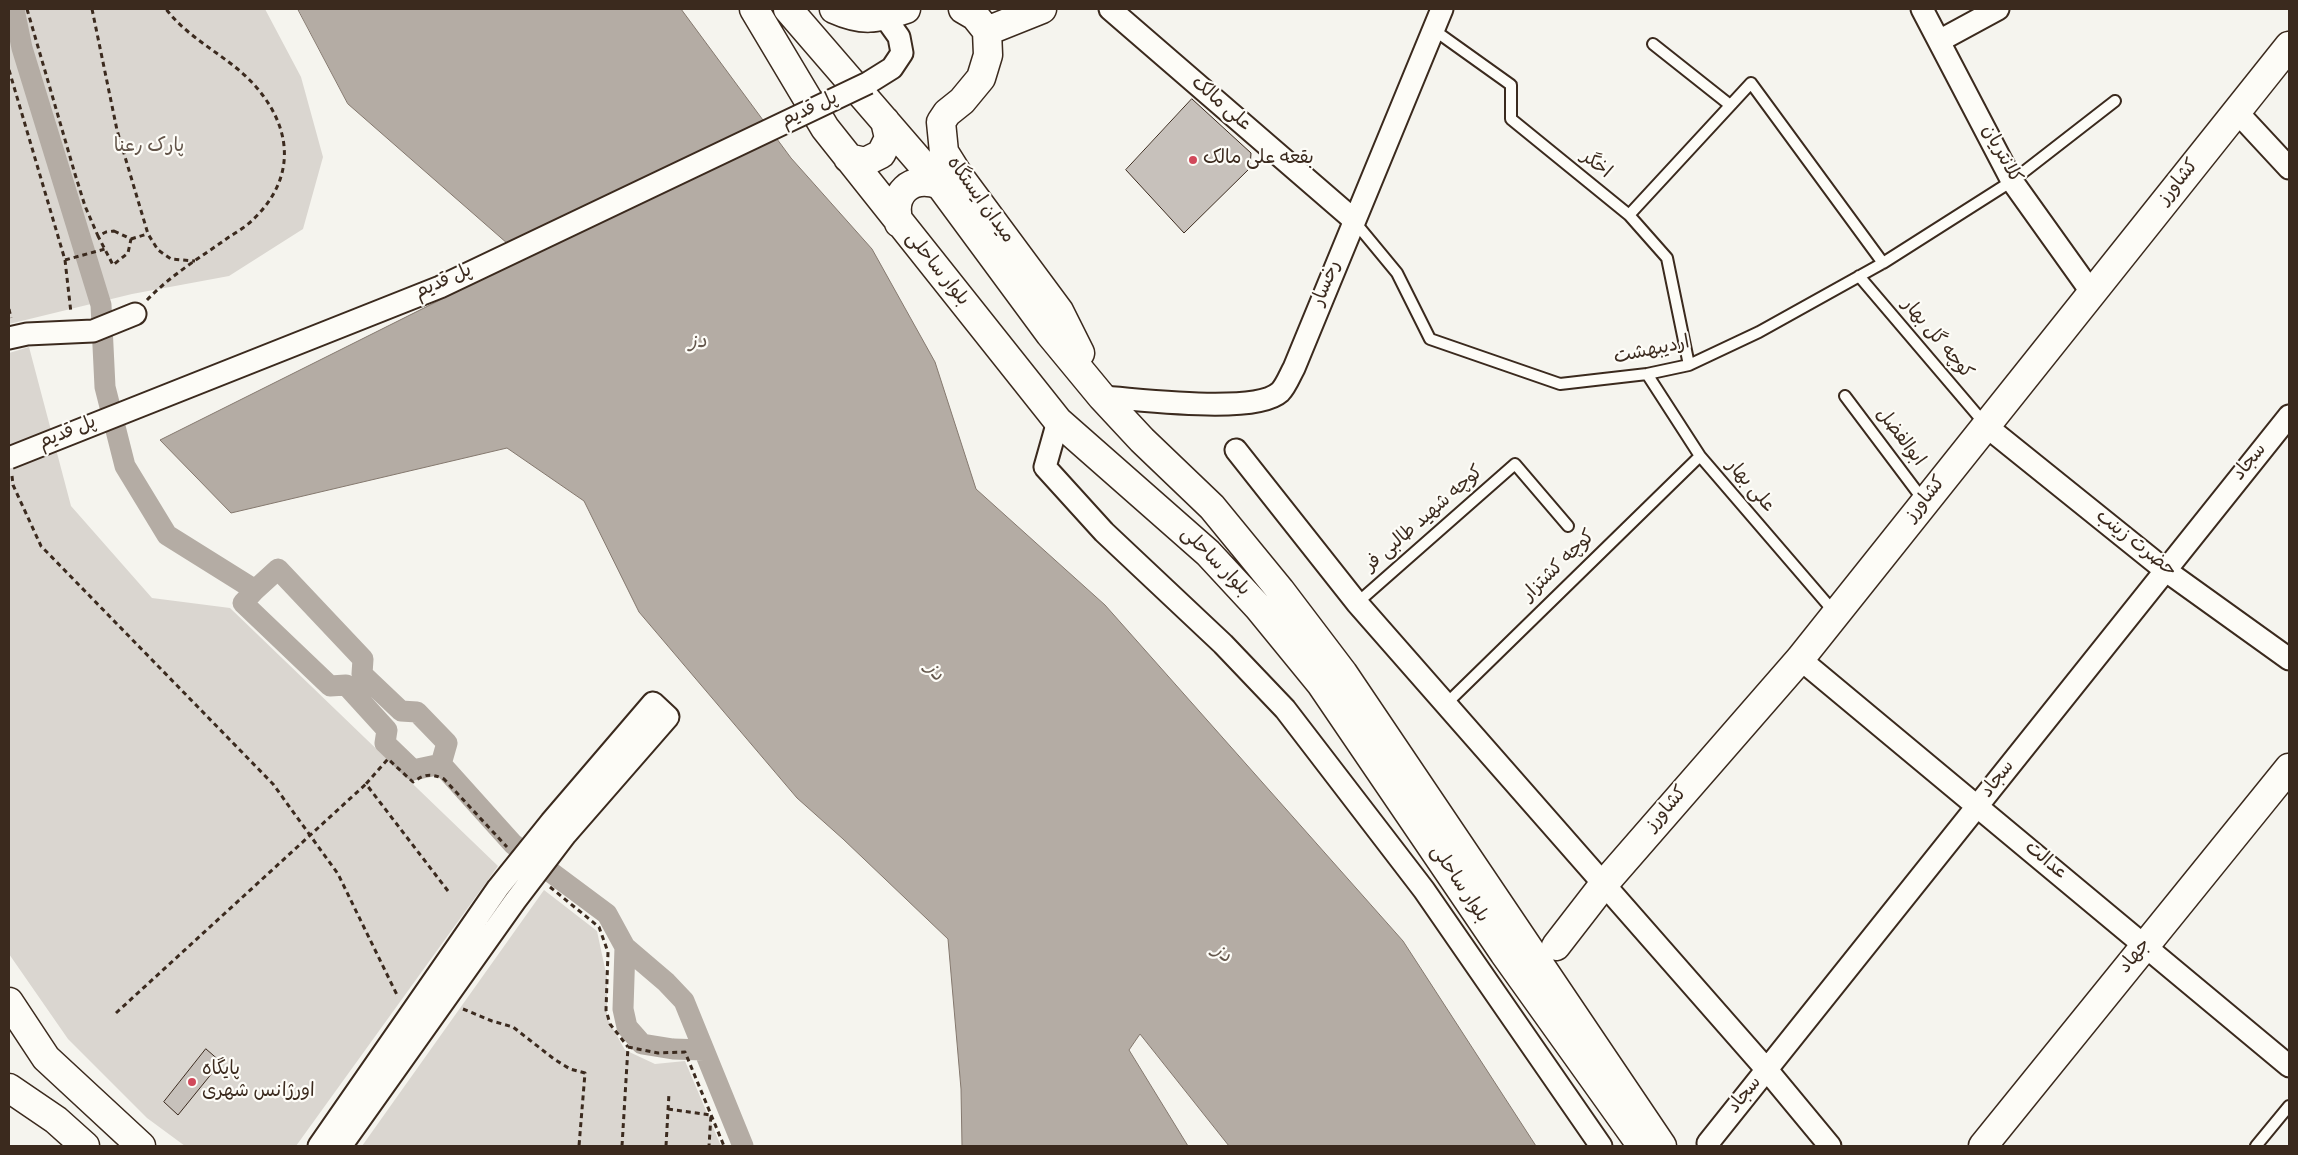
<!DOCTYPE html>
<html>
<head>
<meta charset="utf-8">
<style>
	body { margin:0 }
	#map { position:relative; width:2298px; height:1155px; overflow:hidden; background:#f5f4ee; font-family:"Gochi Hand",sans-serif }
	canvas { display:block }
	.frame { position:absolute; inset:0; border:10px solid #3b2a1e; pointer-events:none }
</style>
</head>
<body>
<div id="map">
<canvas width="2298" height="1155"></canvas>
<div class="frame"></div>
</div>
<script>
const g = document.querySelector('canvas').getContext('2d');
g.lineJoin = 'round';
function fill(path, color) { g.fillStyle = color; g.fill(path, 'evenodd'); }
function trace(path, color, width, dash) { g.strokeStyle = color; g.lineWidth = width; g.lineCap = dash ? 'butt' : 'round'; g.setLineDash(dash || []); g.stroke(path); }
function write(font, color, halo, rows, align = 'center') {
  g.font = font + ' "Gochi Hand","Playpen Sans Arabic",sans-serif'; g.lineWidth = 4.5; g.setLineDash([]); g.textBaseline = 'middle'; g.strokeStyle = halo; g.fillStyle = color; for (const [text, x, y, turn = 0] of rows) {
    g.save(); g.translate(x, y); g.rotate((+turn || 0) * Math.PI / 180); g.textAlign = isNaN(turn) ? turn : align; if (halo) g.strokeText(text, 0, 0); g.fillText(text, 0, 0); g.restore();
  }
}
fill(new Path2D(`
	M9 9H265L301 77 323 157 303 229 229 276 132 294 9 324Z
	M29 347 71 506 152 598 230 608 498 866 296 1146H185L147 1118 68 1039 9 954V353Z
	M544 890 597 931 607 978V1018L625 1050 655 1064 685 1061 721 1146H362Z`), '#dad6d0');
const water = new Path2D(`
	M298 9H681L791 158 872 249 935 362 976 489 1105 605 1403 941 1536 1146H1229L1140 1034 1129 1050 1188 1146H962L961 1089 948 939 843 839 797 798 639 612 584 501 507 448 231 513 160 440 524 258 348 104Z`);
fill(water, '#b4aca4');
trace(water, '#84786e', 1);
trace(new Path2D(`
	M14 9 22 48 101 305 105 387 125 466 167 535 255 590 278 569 363 659 362 674 401 711 417 712 447 743 441 764 513 844 607 914 625 947 666 982 684 1001 743 1146
	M255 590 243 603 330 686 346 685 387 730 385 743 413 770 441 764
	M625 947 623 1009 627 1027 642 1044 673 1049 704 1050`), '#b4aca4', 21);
const building = new Path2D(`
	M1192 99 1251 153 1250 168 1184 233 1126 170Z
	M206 1049 221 1062 178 1115 164 1102Z`);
fill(building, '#c7c1bb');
trace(building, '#3b2a1e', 1);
const lane = new Path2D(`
	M1434 30 1511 85V119L1629 215 1667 258 1689 365
	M1653 44 1730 105
	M1629 215 1751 83 1883 263
	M1354 221 1397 273 1430 339 1560 384 1647 374 1689 365 1759 332 1883 263 2012 181 2115 101
	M1859 276 1985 424
	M1647 374 1700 456 1835 613
	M1845 396 1924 501
	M1357 603 1515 464 1568 526
	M1446 704 1700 456
	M2256 1146 2289 1106`);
const street = new Path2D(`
	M1110 9 1354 220
	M1922 9 2012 181 2092 293
	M1939 41 1998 9
	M868 83 892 68 902 53 899 37 884 16
	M2237 112 2289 168
	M9 338 27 334 93 331 135 314
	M1102 397C1138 399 1255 415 1280 392 1286 386 1290 375 1294 368L1442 9
	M1058 421 1045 467 1104 532 1223 644 1285 709 1424 890 1601 1146
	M1986 426 2165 570 2289 659
	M1236 450 1357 603 1767 1070 1830 1146
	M1800 659 2289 1066
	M1708 1143 2289 416
	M319 1146 498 888 551 822 653 703 668 717 566 834 515 901 341 1146`);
const secondary = new Path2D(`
	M754 9 825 128 1058 421 1208 553 1258 607 1321 684 1504 953 1642 1146
	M788 9 940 185 1050 334 1102 397 1142 440 1212 507 1280 590 1343 673 1662 1146
	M834 9C863 22 876 19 906 9
	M963 9 975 16 987 31 988 55 981 78 962 101 947 113 941 122 944 152 959 176 1059 311 1080 353
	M987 31 1042 9
	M848 158 865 162 881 154 889 138 885 121
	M899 223C890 194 911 174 940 185
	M1556 946 1604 884 1800 659 2289 46
	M9 1002 46 1058 141 1146
	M9 1088 56 1120 85 1146
	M1983 1146 2289 768`);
trace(lane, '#3b2a1e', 14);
trace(street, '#3b2a1e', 25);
trace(secondary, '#3b2a1e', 31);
trace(new Path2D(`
	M27 9 75 174 85 206 98 236
	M92 9 117 130 148 234 158 250 171 259 195 261
	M9 70 65 260 71 313
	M114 231 131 239 128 253 113 265 98 236 106 232Z
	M131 239 147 234
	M65 260 105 249
	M147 300C169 277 196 260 222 242 230 236 239 231 247 225 294 185 296 134 257 88 231 57 191 42 166 9
	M9 309 11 318
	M12 476 13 485 41 546 273 784 338 874 398 997
	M550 887 599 927 608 952 606 1010 610 1024 628 1047
	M448 891 366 784 388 759 413 782C425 774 430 773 444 779L507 847
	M463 1009 492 1021 513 1027 554 1059 570 1069 585 1073 579 1146
	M116 1013 366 784
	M668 1109 711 1115 709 1146
	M622 1146 628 1047 658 1053 685 1052 724 1146
	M666 1146 669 1093`), '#3b2a1e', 3, [5, 4]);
trace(lane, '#fdfcf7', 10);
trace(street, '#fdfcf7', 21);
trace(secondary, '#fdfcf7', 28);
const streetBridge = new Path2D(`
	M9 458 440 287 868 83`);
trace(streetBridge, '#3b2a1e', 25, []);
trace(streetBridge, '#fdfcf7', 21);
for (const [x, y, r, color] of [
	[1193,160,5,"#d1495b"],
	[192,1082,5,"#d1495b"]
]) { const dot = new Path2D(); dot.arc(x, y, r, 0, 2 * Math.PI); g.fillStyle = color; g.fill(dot); trace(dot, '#fdfcf7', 2); }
write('19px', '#3b2a1e', '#fdfcf7', [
	["علی مالک",1220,105,41],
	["پل قدیم",810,111,-25],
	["کلانتریان",2000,155,61],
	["اخگر",1595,166,39],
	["کشاورز",2180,183,-51],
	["میدان ایستگاه",979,201,54],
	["بلوار ساحلی",936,270,51],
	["پل قدیم",444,283,-24],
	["رخسار",1328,284,-68],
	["کوچه گل بهار",1936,340,50],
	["اردیبهشت",1652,352,-12],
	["پل قدیم",68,434,-22],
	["ابوالفضل",1899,438,53],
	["سجاد",2251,463,-51],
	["علی بهار",1749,487,49],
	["کشاورز",1927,500,-51],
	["کوچه شهید طالبی فر",1425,520,-41],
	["حضرت زینب",2135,545,38],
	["بلوار ساحلی",1214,563,45],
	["کوچه کشتزار",1560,567,-44],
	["سجاد",1999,780,-52],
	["کشاورز",1668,810,-49],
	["عدالت",2045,862,40],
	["بلوار ساحلی",1458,885,56],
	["جهاد",2136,957,-51],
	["سجاد",1746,1096,-51]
]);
write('19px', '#63554a', '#fdfcf7', [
	["پارک رعنا",149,148]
]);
write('19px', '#3b2a1e', '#fdfcf7', [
	["بقعه علی مالک",1203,160],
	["پایگاه",202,1071],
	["اورژانس شهری",202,1093]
], 'left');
write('italic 20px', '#65584d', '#fdfcf7', [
	["دز",698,344],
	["دز",933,673,52],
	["دز",1221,955,39]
]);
</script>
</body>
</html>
